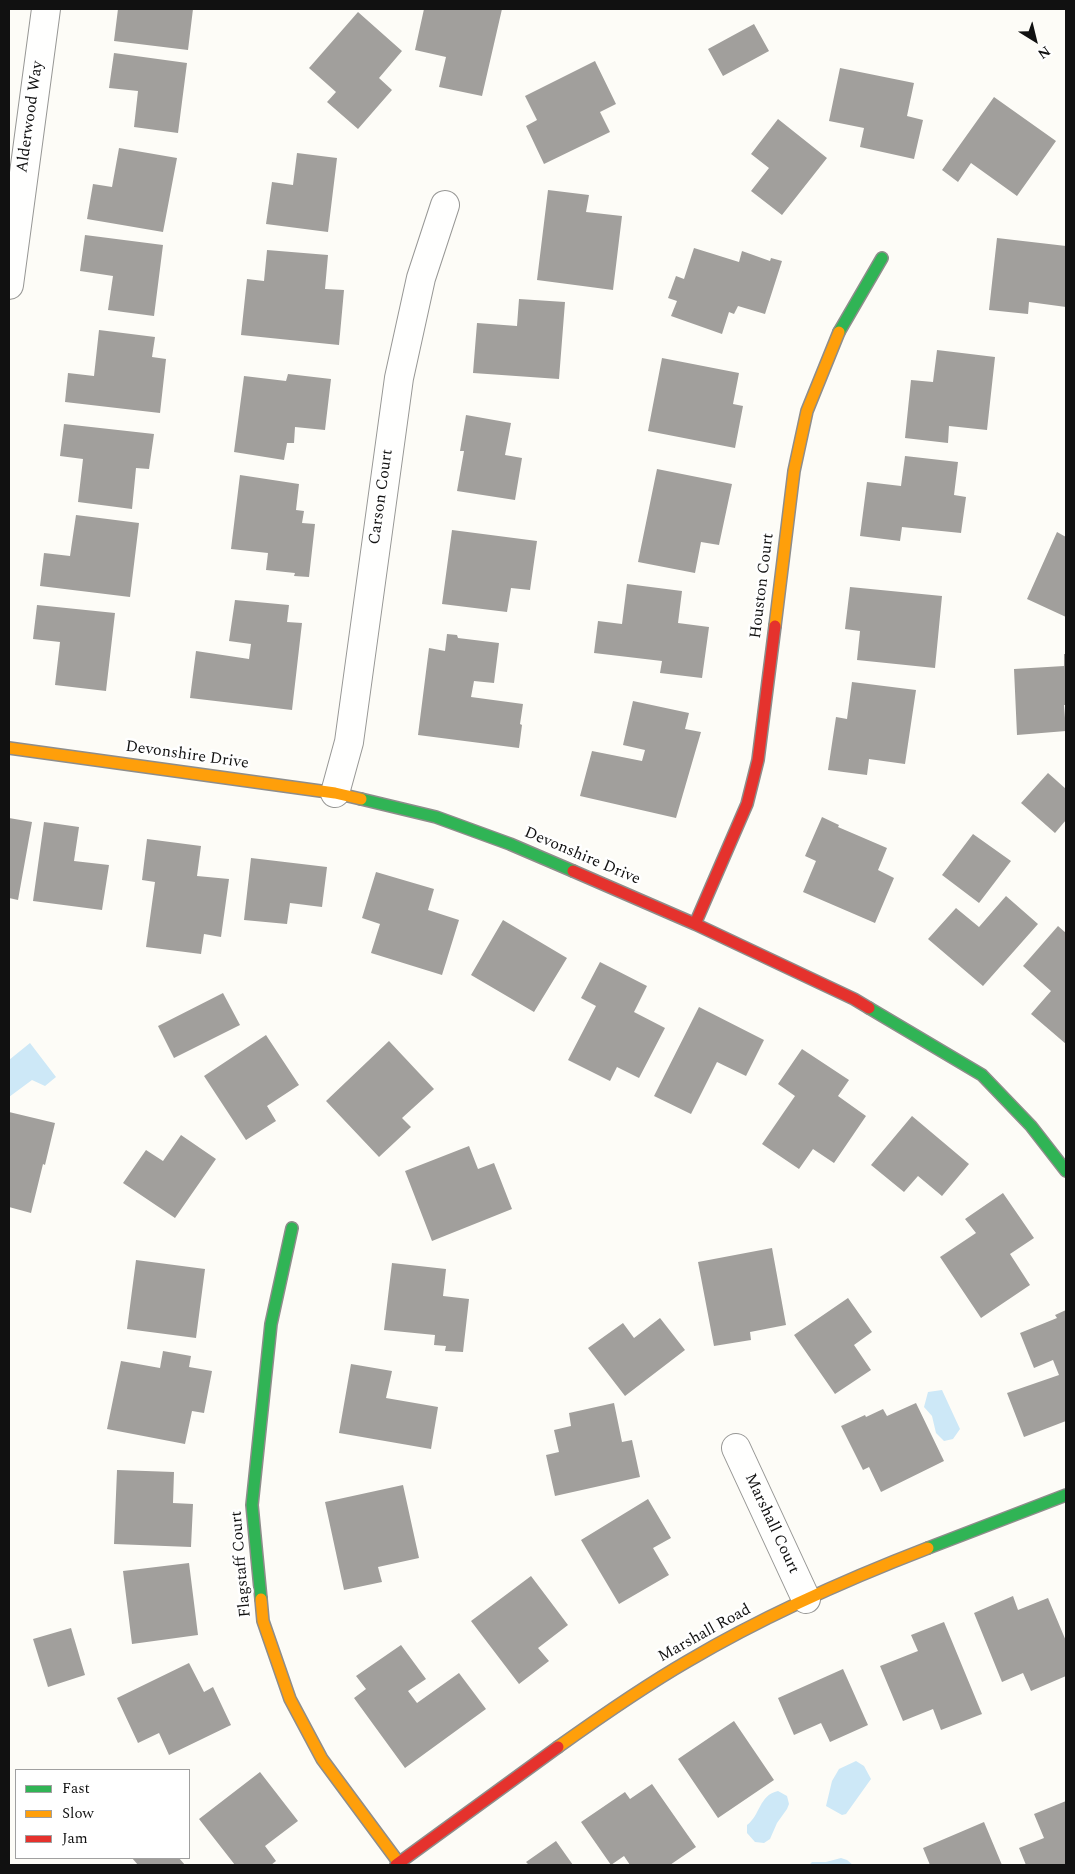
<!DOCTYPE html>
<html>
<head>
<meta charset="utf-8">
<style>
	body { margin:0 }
	#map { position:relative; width:1075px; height:1874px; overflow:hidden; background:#fdfcf7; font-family:Spectral,serif }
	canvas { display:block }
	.frame { position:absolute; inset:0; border:10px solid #111; pointer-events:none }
	.legend { position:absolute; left:15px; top:1769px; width:175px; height:90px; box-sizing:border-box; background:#fff; border:1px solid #a0a0a0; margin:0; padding:6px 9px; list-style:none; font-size:15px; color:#111 }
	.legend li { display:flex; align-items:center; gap:10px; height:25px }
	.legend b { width:25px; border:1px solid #a0a0a0 }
	.north { position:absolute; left:1010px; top:15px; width:50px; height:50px; -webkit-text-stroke:4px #fff; paint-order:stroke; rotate:144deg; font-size:14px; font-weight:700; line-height:20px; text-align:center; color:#111 }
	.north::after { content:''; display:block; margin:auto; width:18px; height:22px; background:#111; clip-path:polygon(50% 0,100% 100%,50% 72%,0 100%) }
</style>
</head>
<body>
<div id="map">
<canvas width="1075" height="1874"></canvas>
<div class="frame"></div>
<ul class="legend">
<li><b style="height:6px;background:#30b455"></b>Fast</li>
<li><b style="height:6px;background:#ff9f0a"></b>Slow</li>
<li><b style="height:6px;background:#e5322d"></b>Jam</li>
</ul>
<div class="north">N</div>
</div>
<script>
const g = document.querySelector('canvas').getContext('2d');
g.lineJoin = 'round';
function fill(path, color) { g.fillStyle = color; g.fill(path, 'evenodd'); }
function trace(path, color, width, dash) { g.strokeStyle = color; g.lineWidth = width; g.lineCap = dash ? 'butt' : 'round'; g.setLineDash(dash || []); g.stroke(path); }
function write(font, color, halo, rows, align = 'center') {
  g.font = font + ' Spectral,serif'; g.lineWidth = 5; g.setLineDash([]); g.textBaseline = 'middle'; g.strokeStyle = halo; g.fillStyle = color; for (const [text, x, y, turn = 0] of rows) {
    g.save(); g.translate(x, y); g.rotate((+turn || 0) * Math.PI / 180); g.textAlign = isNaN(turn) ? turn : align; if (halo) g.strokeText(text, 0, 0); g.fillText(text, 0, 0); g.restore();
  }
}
fill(new Path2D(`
	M30 1043 56 1077 45 1086 32 1080 9 1097V1060Z
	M942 1390 960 1429 953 1439 944 1441 936 1433 932 1416 924 1407 928 1392Z
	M856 1761 864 1766 871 1779 846 1814 842 1815 826 1806 832 1781 839 1769Z
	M778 1791 787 1796 789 1804 787 1809 777 1823 770 1839 764 1843 755 1842 747 1833V1825C760 1816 759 1795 778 1791Z
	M841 1858 847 1860 853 1865H809L812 1862H826Z`), '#cde8f7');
fill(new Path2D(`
	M118 9H193L188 50 114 41Z
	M424 9H502L482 96 439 87 446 57 415 50Z
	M358 12 402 51 379 78 392 90 358 129 327 102 336 92 309 68Z
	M754 24 769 51 723 76 708 49Z
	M114 53 187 63 178 133 134 127 138 91 109 88Z
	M595 61 616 104 600 112 610 132 544 164 526 126 537 120 525 96Z
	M840 68 914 83 907 116 923 120 914 159 860 147 864 128 829 121Z
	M994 97 1056 141 1017 196 971 163 958 182 942 170Z
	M778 119 827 158 782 215 751 191 769 168 751 154Z
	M119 148 177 158 163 232 87 219 93 184 112 187Z
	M297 153 337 158 328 232 266 224 272 182 293 185Z
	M548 190 589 195 586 212 622 216 613 290 537 280Z
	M85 235 163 245 154 316 108 310 113 276 80 271Z
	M997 238 1066 246V307L1029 302 1028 314 989 310Z
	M694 248 739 262 742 251 770 261 771 258 782 261 765 314 738 306 734 314 729 312 722 334 671 316 677 301 668 298 676 276 684 279Z
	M267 250 328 255 325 289 344 290 339 345 241 335 247 279 264 281Z
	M519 299 565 302 559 379 473 373 477 323 517 326Z
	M99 330 155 337 152 357 166 359 160 413 65 402 68 373 94 376Z
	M937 350 995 357 987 430 949 426 948 443 905 438 911 380 933 382Z
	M662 358 739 373 733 404 743 406 735 448 648 431Z
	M288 374 331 379 325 430 295 427 294 443H287L284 460 234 452 244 376 286 381Z
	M466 415 511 423 505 455 522 458 515 500 457 491 464 451H460Z
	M64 424 154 434 149 469 136 468 132 509 78 502 83 459 60 456Z
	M905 456 958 462 954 495 966 497 961 533 902 527 900 541 860 536 867 482 901 486Z
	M657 469 732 484 719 545 701 542 695 573 638 562Z
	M240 475 299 484 296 510 304 511 302 523 315 524 309 577 294 576 295 573 266 570 268 553 231 549Z
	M76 515 139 523 130 597 40 586 44 553 70 556Z
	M452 530 537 541 530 590 511 588 507 612 442 604Z
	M1057 532 1066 537V617L1027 599Z
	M627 584 682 591 678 623 709 627 702 678 660 673 662 661 594 653 598 621 622 624Z
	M850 587 942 596 935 668 857 660 860 631 845 629Z
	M235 600 289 605 287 622 302 623 292 710 190 698 196 651 249 659 251 644 229 641Z
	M37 605 115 613 106 691 55 685 60 642 33 639Z
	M447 634 457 635 458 638 499 643 494 683 474 681 471 697 523 704 520 724 522 725 519 748 418 735 429 648 445 651Z
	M1064 654H1066V705H1064L1066 731 1017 735 1014 669 1064 666Z
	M852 682 916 690 905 764 869 759 867 775 828 770 836 717 847 719Z
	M633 701 689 713 685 729 701 732 676 818 580 796 592 751 642 761 645 750 623 745Z
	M1048 773 1066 789V820L1055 833 1021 803Z
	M822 817 839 825 838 827 887 848 878 870 894 878 875 923 803 892 816 861 805 856Z
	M9 818 32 822 18 900 9 898Z
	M44 822 79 827 74 861 109 865 102 910 33 901Z
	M973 834 1011 861 979 903 942 875Z
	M147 839 201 846 197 876 229 879 221 937 204 934 201 954 146 947 155 882 142 880Z
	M251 858 327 867 322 907 290 903 287 924 244 920Z
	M376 872 434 889 428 910 459 920 442 975 371 953 380 924 362 918Z
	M1006 896 1038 924 983 986 928 939 956 908 979 927Z
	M503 920 567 958 534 1012 471 975Z
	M1058 926 1066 933V1044L1031 1014 1051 991 1023 966Z
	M600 962 647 986 634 1012 665 1028 639 1078 617 1067 610 1081 568 1060 596 1006 581 998Z
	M223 993 240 1025 174 1058 158 1026Z
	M699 1007 764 1040 746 1076 717 1062 691 1114 654 1096Z
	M266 1035 299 1085 267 1106 276 1121 246 1140 204 1076Z
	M389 1041 434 1089 402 1118 411 1127 379 1157 326 1101Z
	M802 1049 849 1080 838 1096 866 1116 834 1163 813 1149 799 1169 762 1144 795 1096 778 1084Z
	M9 1112 55 1123 45 1165 43 1164 31 1213 9 1207Z
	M912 1116 969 1164 942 1196 918 1176 904 1192 871 1165Z
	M181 1135 216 1159 175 1218 123 1183 146 1150 163 1161Z
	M469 1146 478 1169 494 1163 512 1209 432 1241 405 1171Z
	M1003 1193 1034 1238 1010 1254 1030 1285 981 1318 940 1257 976 1233 965 1219Z
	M772 1248 786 1325 750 1332 751 1340 714 1346 698 1262Z
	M136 1260 205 1269 196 1338 127 1329Z
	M392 1263 446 1269 443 1296 469 1299 463 1352 445 1351 446 1346 434 1345 435 1335 384 1330Z
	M848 1298 872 1332 854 1345 871 1370 835 1394 794 1335Z
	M1066 1310V1421L1024 1437 1007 1393 1059 1375 1053 1360 1034 1368 1020 1333 1057 1318 1055 1315Z
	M660 1318 685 1350 625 1396 588 1348 623 1323 634 1338Z
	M163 1351 191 1356 189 1367 212 1371 204 1413 192 1411 185 1444 107 1429 121 1361 160 1368Z
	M351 1364 392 1371 386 1398 438 1407 431 1449 339 1433Z
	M614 1403 622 1442 632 1440 640 1477 555 1496 546 1455 559 1452 554 1430 571 1426 569 1413Z
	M916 1403 944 1461 881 1492 869 1467 863 1470 841 1426 865 1415 866 1417 883 1409 887 1416Z
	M117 1470 174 1472 173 1503 193 1504 191 1547 114 1544Z
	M403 1485 419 1558 378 1567 382 1582 344 1590 325 1502Z
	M648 1499 671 1538 653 1548 669 1575 619 1604 581 1540Z
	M189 1563 198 1635 132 1644 123 1571Z
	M531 1576 568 1625 538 1648 549 1661 519 1684 471 1621Z
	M1013 1596 1018 1610 1048 1598 1066 1641V1676L1031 1691 1023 1673 1002 1682 974 1613Z
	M944 1622 982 1714 941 1730 933 1709 903 1721 880 1666 918 1651 911 1635Z
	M71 1628 85 1675 48 1687 33 1639Z
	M401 1645 426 1679 408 1691 417 1703 459 1673 486 1709 405 1768 354 1698 366 1689 356 1676Z
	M189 1663 204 1692 213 1687 231 1725 169 1755 159 1733 138 1743 117 1698Z
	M843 1669 868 1725 830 1742 821 1723 794 1735 778 1698Z
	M734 1721 774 1780 718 1818 678 1759Z
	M260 1772 298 1821 265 1846 276 1861 271 1865H235L199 1819Z
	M652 1784 696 1847 670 1865H630L624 1856 611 1865 581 1822 625 1792 630 1799Z
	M1066 1801V1865H1026L1019 1848 1044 1838 1034 1814Z
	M984 1822 1002 1865H930L923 1848Z
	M556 1841 573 1865H529L526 1862Z
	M132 1858H179L185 1865H138Z`), '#a19f9c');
const street = new Path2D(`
	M9 285 46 9
	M335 793 349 742 399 378 421 278 445 205
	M736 1448 806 1599`);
const fast = new Path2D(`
	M839 332 882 258
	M361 799 436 817 510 844 573 871
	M869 1008 982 1075 1031 1126 1066 1171
	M928 1548 1066 1495
	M261 1599 252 1505 271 1324 292 1228`);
const slow = new Path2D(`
	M775 626 794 471 807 411 839 332
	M9 748 335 793 361 799
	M261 1599 263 1621 290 1699 322 1759 399 1863
	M558 1747C600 1717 643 1687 688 1661 764 1616 845 1580 928 1548`);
const jam = new Path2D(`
	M573 871 695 924 854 999 869 1008
	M695 924 747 804 758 760 775 626
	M396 1865 558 1747`);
trace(street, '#979795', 30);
trace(fast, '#8e8d8b', 14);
trace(slow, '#8e8d8b', 14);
trace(jam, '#8e8d8b', 14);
trace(street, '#fffffe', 28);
trace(fast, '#30b455', 11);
trace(slow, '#ff9f0a', 11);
trace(jam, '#e5322d', 11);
write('16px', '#111', '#fff', [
	["Alderwood Way",31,117,-82],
	["Carson Court",382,497,-82],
	["Houston Court",763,586,-83],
	["Devonshire Drive",187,756,8],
	["Devonshire Drive",582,857,23],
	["Marshall Court",771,1524,65],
	["Flagstaff Court",242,1564,-95],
	["Marshall Road",705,1634,-29]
]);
</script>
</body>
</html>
